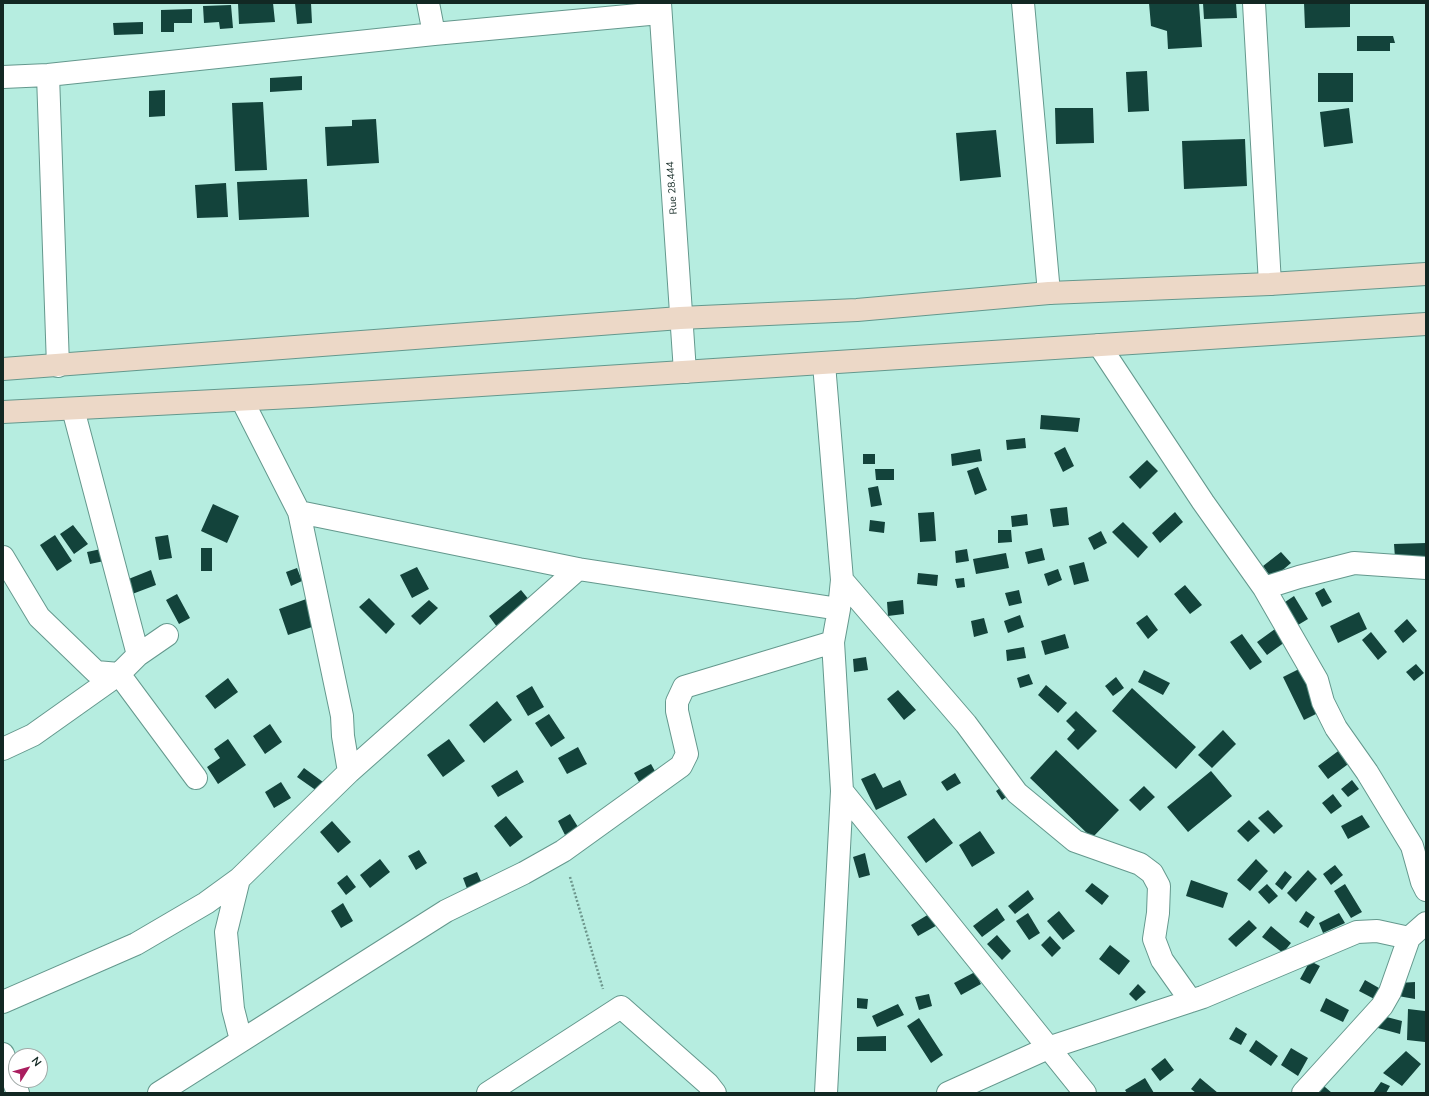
<!DOCTYPE html>
<html>
<head>
<meta charset="utf-8">
<style>
	body { margin:0 }
	#map { position:relative; width:1429px; height:1096px; overflow:hidden; background:#b6ede0; font-family:Mulish,sans-serif }
	canvas { display:block }
	.frame { position:absolute; inset:0; border:4px solid #122823; pointer-events:none }
	.north { position:absolute; left:8px; top:1048px; width:40px; height:40px; box-sizing:border-box; background:#fff; border:1px solid #a0a9a7; border-radius:50%; rotate:53deg; font-size:11px; font-weight:700; line-height:16px; text-align:center; color:#122823 }
	.north::after { content:''; display:block; margin:auto; width:14px; height:18px; background:#aa1e5f; clip-path:polygon(50% 0,100% 100%,50% 72%,0 100%) }
</style>
</head>
<body>
<div id="map">
<canvas width="1429" height="1096"></canvas>
<div class="frame"></div>
<div class="north">N</div>
</div>
<script>
const g = document.querySelector('canvas').getContext('2d');
g.lineJoin = 'round';
function fill(path, color) { g.fillStyle = color; g.fill(path, 'evenodd'); }
function trace(path, color, width, dash) { g.strokeStyle = color; g.lineWidth = width; g.lineCap = dash ? 'butt' : 'round'; g.setLineDash(dash || []); g.stroke(path); }
function write(font, color, halo, rows, align = 'center') {
  g.font = font + ' Mulish,sans-serif'; g.lineWidth = 4; g.setLineDash([]); g.textBaseline = 'middle'; g.strokeStyle = halo; g.fillStyle = color; for (const [text, x, y, turn = 0] of rows) {
    g.save(); g.translate(x, y); g.rotate((+turn || 0) * Math.PI / 180); g.textAlign = isNaN(turn) ? turn : align; if (halo) g.strokeText(text, 0, 0); g.fillText(text, 0, 0); g.restore();
  }
}
fill(new Path2D(`
	M238 3H273L275 22 239 24Z
	M295 3H311L312 23 297 24Z
	M1149 3H1199L1202 47 1168 49 1167 31 1151 26Z
	M1203 3H1236L1237 18 1204 19Z
	M1304 3H1350V27L1305 28Z
	M231 5 233 28 220 29 219 22 204 23 203 6Z
	M192 9V23H174V32H161V10Z
	M143 22V34L114 35 113 23Z
	M1357 36H1393L1395 43H1390V51H1357Z
	M1147 71 1149 111 1128 112 1126 72Z
	M1318 73H1353V102H1318Z
	M302 76V90L270 92V78Z
	M165 90V116L149 117V91Z
	M263 102 267 170 235 171 232 103Z
	M1055 108H1093L1094 143 1056 144Z
	M1349 108 1353 143 1324 147 1320 112Z
	M376 119 379 163 327 166 325 127 352 126V120Z
	M996 130 1001 177 960 181 956 133Z
	M1245 139 1247 186 1184 189 1182 141Z
	M307 179 309 217 239 220 237 182Z
	M226 183 228 217 197 218 195 185Z
	M1041 415 1080 418 1078 432 1040 429Z
	M1025 438 1026 448 1007 450 1006 440Z
	M1065 447 1074 466 1063 472 1054 453Z
	M980 449 982 461 952 466 951 454Z
	M863 454H875V464H863Z
	M1147 460 1158 471 1140 489 1129 477Z
	M978 467 987 490 975 495 967 471Z
	M875 469H894V480H876Z
	M878 486 882 505 871 507 868 488Z
	M213 504 239 516 227 543 201 531Z
	M1067 507 1069 525 1053 527 1050 509Z
	M934 512 936 541 920 542 918 513Z
	M1175 512 1183 522 1160 543 1152 533Z
	M1027 514 1028 525 1012 527 1011 516Z
	M870 520 885 522 884 533 869 531Z
	M1123 522 1148 547 1138 558 1112 532Z
	M73 525 88 544 74 554 60 534Z
	M998 530H1011L1012 542 998 543Z
	M1101 531 1107 543 1094 550 1088 538Z
	M55 535 72 561 57 571 40 545Z
	M168 535 172 558 159 560 155 537Z
	M1426 543V557L1395 558 1394 544Z
	M201 548H212V571H201Z
	M1042 548 1045 560 1028 564 1025 552Z
	M101 549 104 561 90 564 87 552Z
	M967 549 969 561 956 563 955 551Z
	M1281 552 1291 563 1272 579 1263 566Z
	M1006 553 1009 568 976 574 973 559Z
	M1084 562 1089 581 1074 585 1069 566Z
	M417 567 429 589 412 598 400 575Z
	M297 568 302 581 291 586 286 572Z
	M1058 569 1062 580 1048 586 1044 574Z
	M151 570 156 585 127 596 121 582Z
	M918 573 938 575 937 586 917 584Z
	M964 578 965 587 957 588 955 579Z
	M1185 585 1202 605 1190 614 1174 594Z
	M1324 588 1332 602 1322 607 1315 593Z
	M521 590 530 601 497 627 489 616Z
	M1019 590 1022 603 1009 606 1005 593Z
	M177 594 190 618 179 624 166 600Z
	M1294 596 1308 619 1298 625 1285 602Z
	M309 598 318 625 288 635 279 609Z
	M369 598 395 624 386 634 359 607Z
	M429 600 438 608 420 625 411 616Z
	M903 600 904 614 888 616 887 602Z
	M1359 612 1367 629 1338 643 1330 626Z
	M1020 615 1024 627 1008 633 1004 621Z
	M1147 615 1158 630 1148 639 1136 623Z
	M984 618 988 633 974 637 971 621Z
	M1407 619 1417 631 1403 643 1394 631Z
	M1275 629 1285 642 1267 655 1257 642Z
	M1371 632 1387 652 1378 660 1362 640Z
	M1065 634 1069 648 1045 655 1041 641Z
	M1242 634 1262 662 1250 670 1230 642Z
	M1024 647 1026 658 1007 661 1006 650Z
	M866 657 868 670 854 672 853 659Z
	M1416 664 1424 673 1414 681 1406 672Z
	M1299 669 1320 712 1304 720 1283 677Z
	M1144 670 1170 683 1163 695 1138 682Z
	M1029 674 1033 684 1020 688 1017 678Z
	M1116 677 1124 688 1113 696 1105 686Z
	M228 678 238 692 215 709 205 696Z
	M1046 685 1067 703 1058 713 1038 695Z
	M532 686 544 707 528 716 516 696Z
	M1132 688 1196 747 1176 769 1112 711Z
	M898 690 916 710 904 720 887 699Z
	M497 701 512 720 484 743 469 725Z
	M1076 711 1097 731 1078 750 1067 739 1075 730 1066 721Z
	M549 714 565 738 551 747 535 723Z
	M270 724 282 742 265 754 253 736Z
	M1223 730 1236 744 1212 768 1198 755Z
	M228 739 246 765 218 784 207 767 220 758 214 749Z
	M449 739 465 761 443 777 427 755Z
	M578 747 587 764 567 774 558 758Z
	M1341 749 1351 762 1328 779 1318 766Z
	M1056 750 1119 810 1092 838 1030 778Z
	M651 764 660 780 643 789 634 773Z
	M304 768 323 782 317 791 297 777Z
	M517 770 524 782 498 797 491 786Z
	M1211 771 1232 796 1188 832 1167 807Z
	M875 773 883 788 900 780 907 795 876 810 861 779Z
	M955 773 961 783 947 791 941 782Z
	M1352 780 1359 789 1348 797 1341 789Z
	M281 782 291 798 274 808 265 792Z
	M1006 784 1012 793 1002 800 996 791Z
	M1144 786 1155 797 1140 811 1129 800Z
	M1333 794 1342 806 1331 814 1322 803Z
	M1268 810 1283 826 1274 834 1258 818Z
	M570 814 578 827 565 835 558 821Z
	M1362 815 1370 827 1348 839 1341 826Z
	M506 816 523 837 510 847 494 826Z
	M934 818 953 843 926 863 907 837Z
	M1249 820 1260 831 1248 842 1237 831Z
	M332 821 351 842 338 853 320 832Z
	M980 831 995 853 972 867 959 845Z
	M419 850 427 863 416 870 408 856Z
	M865 853 870 875 859 878 853 857Z
	M380 859 390 872 370 888 360 875Z
	M1256 859 1268 871 1250 891 1237 880Z
	M1335 865 1343 875 1331 885 1323 874Z
	M1308 870 1317 879 1296 902 1287 893Z
	M1285 871 1292 877 1282 890 1275 884Z
	M477 872 484 888 469 894 463 878Z
	M347 875 356 887 346 895 337 883Z
	M1191 880 1228 893 1223 908 1186 896Z
	M1092 883 1109 896 1102 905 1085 891Z
	M1267 884 1278 896 1269 904 1258 892Z
	M1345 884 1362 912 1351 918 1334 891Z
	M1028 890 1034 899 1015 914 1008 906Z
	M343 903 353 921 341 928 331 911Z
	M997 908 1005 920 982 937 973 926Z
	M934 911 941 923 918 936 911 925Z
	M1059 911 1075 931 1063 940 1047 921Z
	M1306 911 1315 917 1308 928 1299 922Z
	M1028 913 1040 933 1029 940 1016 921Z
	M1339 913 1345 923 1323 933 1319 923Z
	M1249 920 1257 928 1236 947 1228 939Z
	M1271 926 1291 943 1283 953 1262 937Z
	M997 935 1011 951 1002 960 987 944Z
	M1050 936 1061 948 1052 957 1041 945Z
	M1110 945 1130 961 1119 975 1099 959Z
	M1310 961 1320 966 1310 984 1300 979Z
	M975 972 981 984 961 995 954 983Z
	M1365 980 1386 992 1380 1002 1359 991Z
	M1415 982V999L1398 996 1399 983Z
	M1138 984 1146 992 1136 1001 1129 994Z
	M929 994 932 1006 919 1010 915 997Z
	M857 998 868 999 867 1009 857 1008Z
	M1326 998 1349 1010 1343 1022 1320 1011Z
	M898 1004 904 1015 877 1027 872 1016Z
	M1408 1009 1425 1011V1042L1407 1040Z
	M1379 1015 1402 1021 1400 1034 1378 1028Z
	M919 1018 943 1055 931 1063 907 1026Z
	M1236 1027 1247 1034 1241 1045 1229 1039Z
	M886 1036V1051H857V1037Z
	M1256 1040 1278 1056 1271 1066 1249 1051Z
	M1291 1048 1308 1058 1298 1076 1281 1065Z
	M1406 1051 1421 1064 1402 1086 1383 1073Z
	M1165 1058 1174 1070 1160 1081 1151 1069Z
	M1145 1078 1154 1093H1127L1125 1090Z
	M1200 1078 1218 1093H1196L1191 1089Z
	M1318 1081 1332 1093H1309Z
	M1381 1082 1390 1086 1386 1093H1373Z`), '#13433b');
const minor = new Path2D(`
	M428 3 434 34
	M660 3 685 372
	M1023 3 1049 293
	M1254 3 1270 284
	M48 75 58 366
	M3 77 48 75 434 34 660 13
	M1099 345 1203 502 1264 588 1317 680 1323 702 1336 728 1367 772 1412 846 1422 882 1426 890
	M824 364 842 580 839 609 833 642 842 791 826 1093
	M242 400 299 512 578 569 839 609
	M73 409 138 655
	M3 557 39 617 96 672 119 674 138 655 167 635
	M842 580 966 724 1017 793 1075 841 1140 864 1152 873 1159 886 1158 913 1154 939 1162 960 1191 1001
	M1264 588 1299 577 1354 563 1426 568
	M3 749 33 735 119 674 196 778
	M349 772 578 569
	M842 791 1085 1093
	M239 879 226 932 233 1009 241 1040
	M3 1002 136 944 206 903 239 879 349 772 343 736 342 716 299 512
	M3 1054 18 1093
	M159 1093 446 911 524 873 563 851 681 766 687 754 677 711V702L684 687 833 642
	M488 1093 621 1007 708 1084 715 1093
	M948 1093 1048 1048 1203 997 1357 932 1377 931 1409 938 1426 923
	M1303 1093 1382 1006 1390 992 1409 938`);
const secondary = new Path2D(`
	M3 369 680 318 857 310 1049 293 1270 284 1426 274
	M3 412 311 396 1426 324`);
trace(minor, '#64988d', 24);
trace(secondary, '#64988d', 24);
trace(new Path2D(`
	M570 877 603 989`), '#6d968c', 2.5, [2, 2]);
trace(minor, '#fff', 22);
trace(secondary, '#ecd8c7', 22);
write('10px', '#122823', '#fff', [
	["Rue 28.444",672,188,-94]
]);
</script>
</body>
</html>
